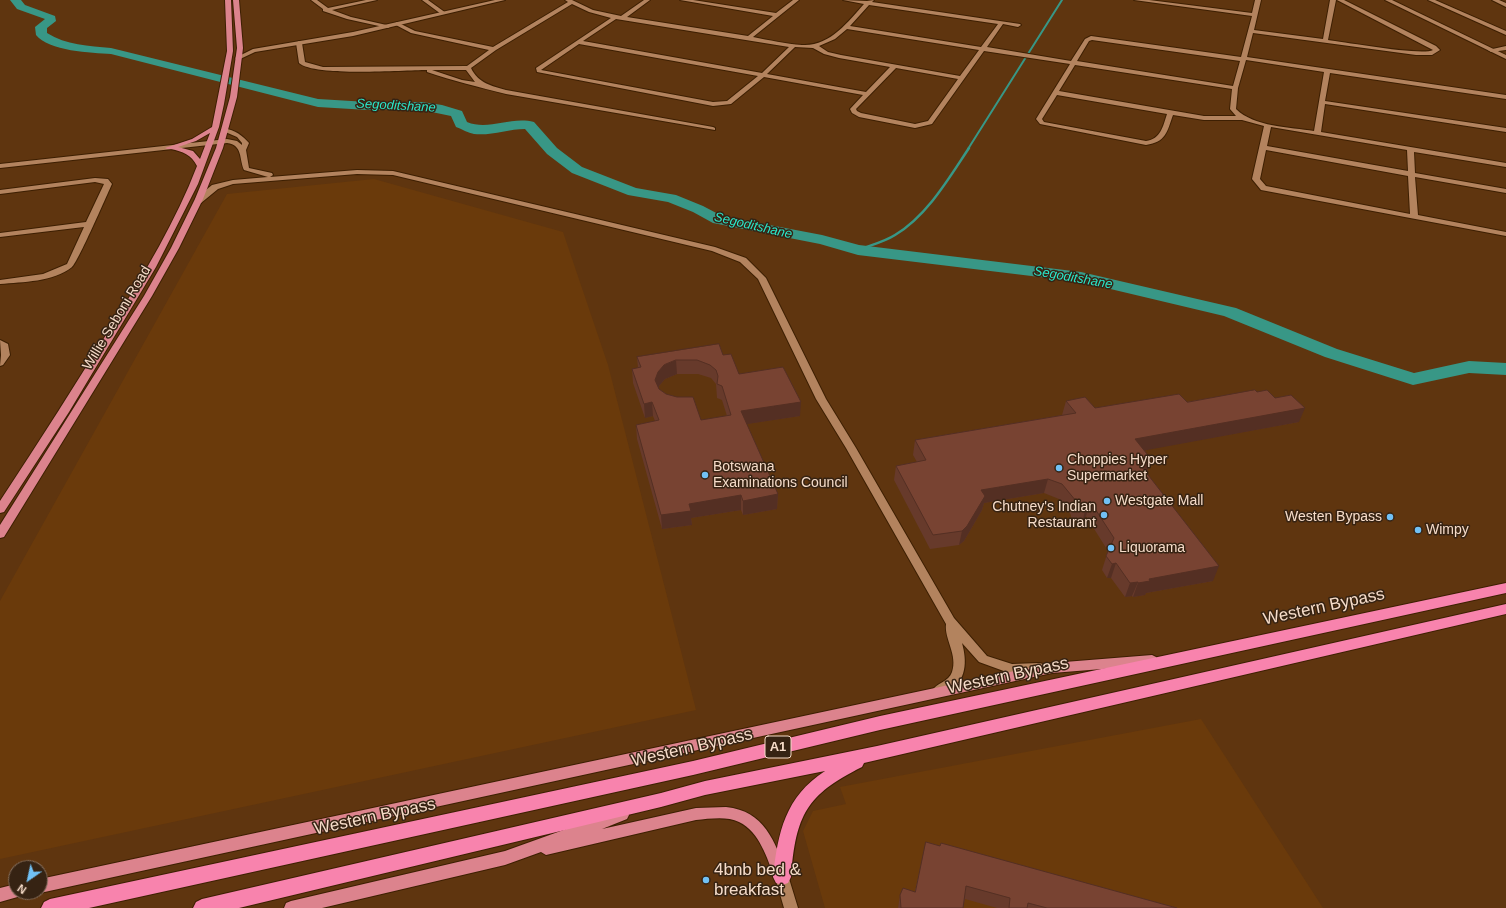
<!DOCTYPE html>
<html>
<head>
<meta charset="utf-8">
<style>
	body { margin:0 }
	#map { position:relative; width:1506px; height:908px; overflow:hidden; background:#5f350f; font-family:Helvetica,sans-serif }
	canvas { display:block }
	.north { position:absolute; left:8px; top:860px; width:40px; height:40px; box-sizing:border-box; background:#362313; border:1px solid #836d5c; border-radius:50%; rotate:214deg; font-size:11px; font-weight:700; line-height:16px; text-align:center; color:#f6dcc9 }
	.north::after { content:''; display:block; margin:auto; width:14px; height:18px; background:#71c1f5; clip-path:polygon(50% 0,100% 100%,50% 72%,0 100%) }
</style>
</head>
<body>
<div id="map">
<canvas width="1506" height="908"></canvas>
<div class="north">N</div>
</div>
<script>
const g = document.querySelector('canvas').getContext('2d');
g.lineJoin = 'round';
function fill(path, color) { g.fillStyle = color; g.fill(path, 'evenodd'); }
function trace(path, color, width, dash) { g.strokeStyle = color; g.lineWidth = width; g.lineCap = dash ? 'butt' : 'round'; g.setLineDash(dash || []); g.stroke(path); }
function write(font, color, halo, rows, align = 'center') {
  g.font = font + ' Helvetica,sans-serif'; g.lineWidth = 3; g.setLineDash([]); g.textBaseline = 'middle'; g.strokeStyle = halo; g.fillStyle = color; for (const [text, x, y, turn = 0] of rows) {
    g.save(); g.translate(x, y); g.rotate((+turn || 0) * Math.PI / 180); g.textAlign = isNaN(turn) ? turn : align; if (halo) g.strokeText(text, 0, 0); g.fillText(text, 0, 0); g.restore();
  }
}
fill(new Path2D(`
	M374 179 563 232 608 365 696 710 0 859V601L227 194Z
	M1201 719 1323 908H825L803 831 813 811 846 804 840 787Z`), '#6a3a0b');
trace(new Path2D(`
	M968 149 1062 0`), '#389786', 2);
trace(new Path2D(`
	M858 250C871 245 884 242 895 235 927 216 949 178 969 148`), '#389786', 2.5);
fill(new Path2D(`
	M10 0H21L25 5 55 16 56 21 47 28V33C66 45 89 46 111 48L318 99 368 102H422L442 105 462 111 467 122C489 131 510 116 534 122L557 148 582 167 636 188 676 195 703 206 722 216 822 235 859 245 1081 272 1236 308 1337 349 1414 373 1469 361 1506 363V375L1469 373 1413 385 1325 357 1224 316 1081 282 858 255 820 244 713 223 693 212 668 202 628 195 572 173 547 154 525 129C508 129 491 136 474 134 468 133 462 129 456 127L451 116 422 110H368L318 107 111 54C92 53 48 51 36 35L35 27 45 19 17 9Z`), '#389786');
const street = new Path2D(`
	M311 0H317L328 8 366 0H377L332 10 351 17 391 26 388 28 347 19 323 11V9Z
	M422 0H428L446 13 441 14Z
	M565 0H572L593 10 621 16 644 0H650L627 17 748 36 773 16 680 0H693L776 13 793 0H799L753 37C769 40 786 44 802 45 829 47 848 22 864 4L843 0 867 1 874 0 872 2 1020 24 1021 25 1018 27 1003 24 987 47 1071 61 1085 39 1091 36 1241 57 1252 16 1134 0H1149L1252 13 1255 0H1261L1254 30 1323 39 1330 0H1336L1328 40C1345 42 1422 56 1433 50L1337 0H1344L1436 46 1440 50 1432 55H1416L1253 33 1247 57 1506 95V99L1330 73 1325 101 1506 128V132L1325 104 1321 132 1506 163V167L1414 152 1415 173 1506 189V193L1415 177 1418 215 1506 232V236L1261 190 1252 179 1264 126 1242 120H1204L1173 115C1167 132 1166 142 1146 145L1040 124 1036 119 1070 64 984 51 932 124 915 128 859 117 852 113 850 109 863 95 764 77 731 104 713 106 537 72 536 68 611 18 589 12 572 4 496 50 471 68C478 83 492 86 506 90L713 127 715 128V130L506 94C479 87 453 81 427 72V70C402 70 315 77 299 63L296 43 299 41 302 43 305 62 323 67 467 66 489 50 411 33 394 24 397 22 415 31 493 47 568 2ZM869 5 998 24 981 47 850 26ZM616 19 789 47 762 73 583 41ZM847 29 979 50 960 76 841 55 828 52 819 46 835 39ZM1092 40 1240 61 1233 86 1077 61 1089 41ZM579 44 758 76 727 101 713 102 541 70ZM795 47 813 48 824 54 839 58 890 67 866 92 767 74ZM1246 60 1324 72 1314 131C1290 127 1254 127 1236 109L1238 88ZM1075 65 1232 89 1230 109 1236 116H1204L1059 91ZM896 68 958 79 928 121 915 124 861 113 857 111 856 109ZM432 70H466L475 82 462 80ZM1057 95 1167 114C1163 126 1161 139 1146 141L1044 122 1042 119ZM1271 127 1407 150 1408 171 1267 146ZM1266 150 1408 176 1410 214 1266 186 1260 179Z
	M1428 0H1435L1506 31V35Z
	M1492 0H1499L1506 3V7Z
	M1506 46V50L1491 52 1488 50Z
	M223 129C233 128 243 136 249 143L246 150 249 168 272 173 273 175 270 177 357 170 393 171 715 247 746 258 766 278 826 399 856 448 954 618 987 656 1012 664 1039 663 1043 664 1045 668 1043 672 1012 674 979 662 962 643C967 661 967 681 948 691 943 694 940 697 934 695L932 691C936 683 949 682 952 672 958 655 944 639 946 624L846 448 816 399 758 279 740 262 712 251 393 175 357 174 233 184 218 189 201 203H195V199L212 185 233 180 268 177 244 170C239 159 243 145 227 143L0 168V164L227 139 237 141 242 145V143L237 137 223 131Z
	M95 178 108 179 112 184C106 197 78 262 72 267 53 282 23 282 0 284V280L43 274 67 264 84 227 0 237V233L86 222 104 184 95 182 0 194V190Z
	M0 340 8 344 10 355 3 365 0 366 1 355Z`);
const secondary = new Path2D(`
	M495 0H505L353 36 255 52 238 60 235 58 253 49 353 32Z
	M1385 0H1392L1506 55V59Z
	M782 870 787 872 798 908H784L775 877 777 872Z`);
const primary = new Path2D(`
	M225 0H231L233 51 224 104 219 127 198 184 156 267 69 412 4 512 0 513V501C39 442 77 382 114 322 145 272 176 221 197 166 191 154 183 152 171 149 168 149 166 149 165 148L192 139 212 127 227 51ZM210 133 200 159 193 151 178 147 196 141Z
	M233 0H239L243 48 237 97 223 148 203 199 179 248 152 296 4 537 0 538V525L144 296 171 248 195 199 216 148 230 97 237 48Z
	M1152 655 1156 657 1158 660 1156 663 1152 665 1052 673 40 893 37 892H40V879L1052 663Z
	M726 807C765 811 774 841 787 873L785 878 780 880 775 878C767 859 760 832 739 822 727 816 709 819 696 820L546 855 541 852 505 865 322 908H284L286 903 291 901 505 851 622 809 627 811 629 815 627 819 602 829 696 808Z
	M16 884V892H23L21 896 0 902V888Z`);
const highway = new Path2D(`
	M1506 583V593L880 730 693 775 89 908H41L44 902 50 899 693 761 880 716Z
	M1506 604V614L864 763 862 767C806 795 796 815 791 877L788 883 782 885 776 883 773 877C778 832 785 797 825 771L705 795 661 807 239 908H193L196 902 202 899 661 793 705 781 877 746Z`);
trace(street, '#3d1f02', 2);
trace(secondary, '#3d1f02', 2);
trace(primary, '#3d1f02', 2);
trace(highway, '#3d1f02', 2);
fill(street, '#b3835e');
fill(secondary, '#b3835e');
fill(primary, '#dc838d');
fill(highway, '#f883ad');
fill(new Path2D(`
	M723 355 739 374 800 416 746 424 778 494 777 509 743 515 741 510 691 518 692 525 662 529 637 439 636 425 655 421 653 416 645 418 633 383 632 369 638 368 637 357ZM677 374H698L711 378 716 384 717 398 722 400 727 416 701 420 659 389V386L665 379Z
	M1066 401 1095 408 1187 402 1299 422 1144 450 1151 459 1147 473 1213 581 1146 593 1145 595 1133 597 1132 596 1125 597 1111 578H1107L1102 570 1108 551 1086 516 1082 522 1071 517V515L1059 499 1044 493 984 503 982 510 964 541 959 545 930 549 894 480 896 466 917 462 913 455 915 440 1063 415H1062Z
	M926 842 1177 908H997L965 899 963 908H898L900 895 915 892Z`), '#673a2b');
fill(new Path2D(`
	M676 360 677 374 665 379 659 386 656 394 655 380 658 372 664 365Z
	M652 402 653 416 645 418 644 404Z
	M801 402 800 416 741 425V411Z
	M1305 408 1299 422 1131 453 1135 439Z
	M1151 459 1147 473 1138 462Z
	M1048 479 1044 493 984 503 982 510 964 541 959 545 962 531 981 490Z
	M778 494 777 509 743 515V501Z
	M741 495V510L691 518 692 525 662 529 661 515 689 504Z
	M1090 501 1086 516 1082 522 1086 508Z
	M1116 563 1111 578H1107L1112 564Z
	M1219 566 1213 581 1146 593 1145 595 1133 597 1138 583 1149 579Z
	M1138 582 1132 596 1125 597 1130 583Z`), '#542f23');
const building = new Path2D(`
	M719 344 723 355 731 354 739 374 783 367 801 402 741 411 778 494 743 501 741 495 689 504 691 511 661 515 636 425 659 420 652 402 644 404 632 369 641 367 637 357ZM676 360H697L710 365 716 370 718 376 717 384 722 386 731 415 701 420 693 397H677L666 394 659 389 655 380 658 372 664 365Z
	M1255 390 1257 392 1267 390 1275 398 1291 395 1305 408 1135 439 1151 459 1138 462 1219 566 1149 579 1150 581 1138 583V582L1130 583 1116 563 1112 564 1106 556 1114 538 1090 501 1086 508 1075 503 1076 501 1062 484 1048 479 981 490 985 496 967 526 962 531 933 535 896 466 926 460 915 440 1076 413 1066 401 1085 397 1095 408 1179 394 1187 402Z
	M926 842 940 846 941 843 1177 908H1047L1028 903 1027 908H1009L1010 898 966 886 963 908H901L900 895 903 888 915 892Z`);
fill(building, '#784332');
trace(building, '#542f23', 1);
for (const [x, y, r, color] of [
	[1059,468,4,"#71c1f5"],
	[705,475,4,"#71c1f5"],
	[1107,501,4,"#71c1f5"],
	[1104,515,4,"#71c1f5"],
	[1390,517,4,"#71c1f5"],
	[1418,530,4,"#71c1f5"],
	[1111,548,4,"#71c1f5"],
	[706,880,4,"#71c1f5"]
]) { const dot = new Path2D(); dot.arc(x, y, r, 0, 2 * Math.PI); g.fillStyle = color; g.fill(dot); trace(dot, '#362313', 1.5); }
write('italic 13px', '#2ae6c9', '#362313', [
	["Segoditshane",396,106,3],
	["Segoditshane",753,226,13],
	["Segoditshane",1073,278,10]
]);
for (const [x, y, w] of [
	[778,747,26]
]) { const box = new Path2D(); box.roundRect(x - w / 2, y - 11, w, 22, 3); g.fillStyle = '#362313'; g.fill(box); trace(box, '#f6dcc9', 1); }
write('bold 13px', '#f6dcc9', null, [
	["A1",778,747]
]);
write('14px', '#f6dcc9', '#362313', [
	["Willie Seboni Road",117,318,-59]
]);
write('14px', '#f6dcc9', '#362313', [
	["Choppies Hyper",1067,460],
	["Supermarket",1067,476],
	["Botswana",713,467],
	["Examinations Council",713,483],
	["Westgate Mall",1115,501],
	["Chutney's Indian",1096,507,"right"],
	["Restaurant",1096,523,"right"],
	["Westen Bypass",1382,517,"right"],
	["Wimpy",1426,530],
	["Liquorama",1119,548]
], 'left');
write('17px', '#f6dcc9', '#362313', [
	["Western Bypass",1324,607,-12],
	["Western Bypass",1008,676,-12],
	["Western Bypass",692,748,-13],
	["Western Bypass",375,817,-12]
]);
write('17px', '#f6dcc9', '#362313', [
	["4bnb bed &",714,870],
	["breakfast",714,890]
], 'left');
</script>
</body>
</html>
